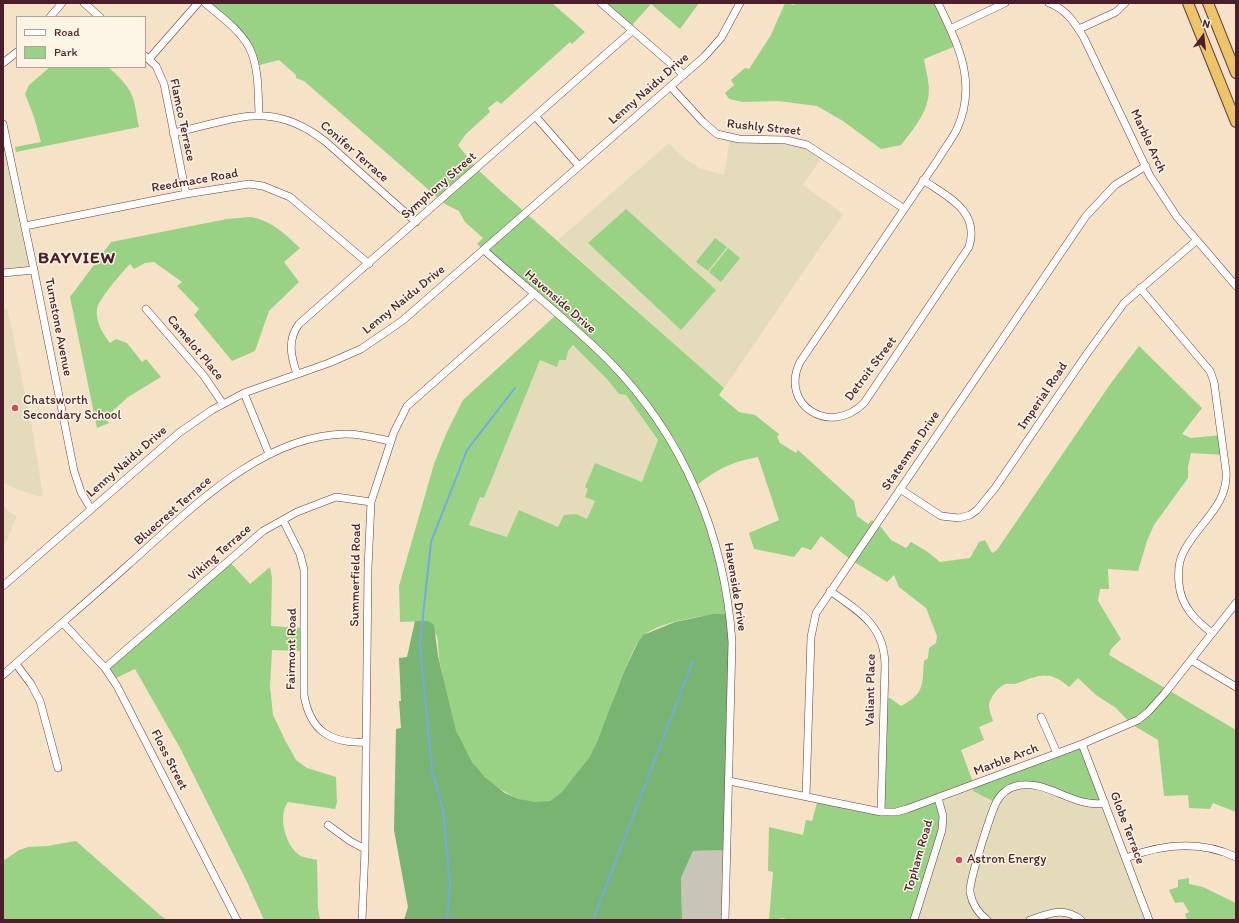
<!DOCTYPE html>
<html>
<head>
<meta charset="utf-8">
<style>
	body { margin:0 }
	#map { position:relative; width:1239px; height:923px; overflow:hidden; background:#f6e2c7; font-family:Itim,sans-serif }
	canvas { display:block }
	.frame { position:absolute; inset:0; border:4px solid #4a1f2b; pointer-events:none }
	.legend { position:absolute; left:16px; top:16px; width:130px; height:52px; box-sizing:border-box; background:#fcf5e5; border:1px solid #b59f9b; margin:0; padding:5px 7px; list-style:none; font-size:12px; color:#4a1f2b }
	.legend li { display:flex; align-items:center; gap:8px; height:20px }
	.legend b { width:20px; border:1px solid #b59f9b }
	.north { position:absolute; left:1183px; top:16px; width:40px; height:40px; -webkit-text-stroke:3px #fcf5e5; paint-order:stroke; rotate:15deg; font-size:11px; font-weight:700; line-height:16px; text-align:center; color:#4a1f2b }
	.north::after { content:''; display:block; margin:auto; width:14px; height:18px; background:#4a1f2b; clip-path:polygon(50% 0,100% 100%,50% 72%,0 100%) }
</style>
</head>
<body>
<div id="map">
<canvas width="1239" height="923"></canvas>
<div class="frame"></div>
<ul class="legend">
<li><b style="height:5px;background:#fff"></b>Road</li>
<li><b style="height:11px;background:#99d285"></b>Park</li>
</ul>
<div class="north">N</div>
</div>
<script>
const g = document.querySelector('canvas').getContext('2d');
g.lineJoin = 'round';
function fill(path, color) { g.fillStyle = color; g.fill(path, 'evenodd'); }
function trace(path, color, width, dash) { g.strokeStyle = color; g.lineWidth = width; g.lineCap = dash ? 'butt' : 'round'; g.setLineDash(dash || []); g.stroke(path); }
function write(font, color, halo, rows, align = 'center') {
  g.font = font + ' Itim,sans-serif'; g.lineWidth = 3; g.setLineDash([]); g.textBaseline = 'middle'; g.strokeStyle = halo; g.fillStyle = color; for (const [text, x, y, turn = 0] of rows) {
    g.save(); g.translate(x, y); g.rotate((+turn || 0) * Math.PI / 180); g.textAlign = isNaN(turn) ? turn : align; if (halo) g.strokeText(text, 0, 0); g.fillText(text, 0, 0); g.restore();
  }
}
fill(new Path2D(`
	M3 122 35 270 3 273Z
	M730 138 786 140 824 154 803 185 843 214 724 388 558 240 669 143 684 158 699 168 724 175Z
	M3 308 8 311 32 428 43 495 41 497 16 489 3 482Z
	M574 345 608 379 619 394 626 395 658 440 642 482 595 463 585 487 588 489 595 501 587 519 576 515 558 527 508 537 469 525 480 497 484 498 540 360H559Z
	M3 505 6 507 7 511 17 516 3 548Z
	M974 785 1005 793 1025 785 1105 803 1149 920H914L939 798Z`), '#e3dbba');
fill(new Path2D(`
	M727 850 725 920H682L681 878 693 851Z`), '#c6c5b8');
fill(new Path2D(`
	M205 3H552L585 32 572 44 570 42 501 104 497 101 488 108 490 112 466 134 458 145 477 169 502 192 724 388 719 395 739 412 755 415 779 434 777 437 780 443 796 453 798 450 854 501 857 516 868 524 872 520 881 527 891 540 906 548 911 542 928 552 940 562 970 558 979 542 985 540 992 553 997 550 1111 383 1139 346 1202 408 1182 434 1191 438 1222 435 1224 455 1191 453 1188 467V478L1154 525 1147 541 1138 571 1108 569 1109 589H1100L1098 601 1121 639 1111 649 1109 655 1236 730V812L1213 803 1210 809 1189 808 1188 795 1164 796 1158 740 1131 724 1116 708 1096 695 1078 678 1069 687C1049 670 1040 675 1018 683 1013 685 1010 683 1006 684 998 686 989 699 989 706 989 711 992 717 993 721L979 727 984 740 961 750 974 785 1083 744 1105 803 1099 805 1037 787H1014L997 803 973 791 974 786 939 798 943 816 914 920H784L785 918 769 920 773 872 768 871 769 827 803 835 806 820 812 821 818 799 881 812 884 697 890 698 901 706C925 693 922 686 924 661L928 658 929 648 936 643 937 636 926 608 899 587 894 575 887 582 851 560 821 536 811 550 802 547 794 557 754 549 749 533 779 520 758 457C731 462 717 469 696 486L701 500 730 614C709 614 659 621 643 636 635 643 632 655 627 665 606 710 598 770 552 800 543 805 526 802 517 798 489 786 466 760 455 731 448 710 445 685 440 663 438 655 439 645 437 636 435 631 430 626 428 621L400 622 399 586 434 464 446 434 463 400 557 314 477 244 483 238 465 222 459 211 445 204 304 81 296 78V75L279 60 256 66 249 46ZM573 345 607 379 619 394 626 395 658 440 642 482 595 463 585 487 588 489 585 497 595 501 587 519 576 514 564 515 558 527 519 510 507 537 469 525 480 497 484 498 540 360 557 367 559 360H566L568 351Z
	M601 3H699L680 29 651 4 633 24V31Z
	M785 3 794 5 795 3H938L958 45 924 59C926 72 931 87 928 99 925 116 911 132 901 145L881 149 843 121 817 106 778 101 743 102 729 99 725 93 734 85 731 80 745 68 749 69 771 35Z
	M50 67H108C134 90 133 94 139 127L16 152 15 147 41 142 34 117 25 94 29 85Z
	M626 209 716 290 681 330 588 243Z
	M250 217C271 220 285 234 300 248L284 262 299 282 269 311 255 351 232 361 194 315 199 309 177 286 182 282 154 262 145 263 134 269 130 264C123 271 98 300 97 309 95 321 103 334 110 343L116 339 127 343 142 362 146 359 161 377 128 397 105 418 109 423 97 428 70 297 111 242 227 219Z
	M715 238 727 247 708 271 696 262Z
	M728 248 740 258 721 282 709 272Z
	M229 561 250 584 270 567 272 578 271 626 301 628 300 651 272 650 270 686 273 715 285 740 296 760 307 768 336 777 337 802 335 809 288 802C277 816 286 848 301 856 306 858 313 859 317 860L318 908 320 920H264L247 882 180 748 135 669 114 679 105 669Z
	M76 841 160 915 167 920H3V861L19 850 28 847 47 846Z
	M1189 878V884L1203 887 1236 903V920H1187L1185 914 1189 912 1183 902 1175 903 1169 890 1178 887V880Z`), '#99d285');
fill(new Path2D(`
	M713 614H730L727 850 693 851 681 878 682 920H404L408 907 394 830 396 729 401 728 399 701H401L399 658 407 657 415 621H428L434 625 438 656 456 731 472 762 485 777 505 793 519 799 535 802 550 801 562 792 589 758 597 742 623 674 638 642 643 635 675 622Z`), '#7ab472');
trace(new Path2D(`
	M447 920 450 886 443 810 432 771 420 644 431 542 467 450 515 388
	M593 920 693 661`), '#74aae2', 2);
const minor = new Path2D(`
	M84 3 100 17
	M205 3C220 16 239 29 249 47 259 66 258 93 259 114
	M601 3 684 75
	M1049 3C1066 9 1075 23 1084 38L1150 176 1177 217 1236 286
	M50 17 62 3
	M950 29 1005 3
	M1079 29 1116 12 1125 3
	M145 56 156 66 164 84 186 194
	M149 59 198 3
	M3 63 17 52
	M671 87 703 122 717 134 739 139 786 140 807 145 903 208
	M536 117 579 166
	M3 124 34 270 74 471 81 492 91 509
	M173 133C235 120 270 98 326 142L416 222
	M923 180C948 197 980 211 969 247L864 403C830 437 779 405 800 362L939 158C945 148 952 139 957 129 978 82 958 45 938 3
	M25 226 186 194 249 184 263 186 290 197 369 264
	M484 250C525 287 569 321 608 360 684 437 725 536 732 642L725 920
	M3 273 34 270
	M1140 288 1210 371 1214 382 1226 471C1229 506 1196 525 1183 553 1178 563 1178 574 1179 584 1181 606 1195 620 1212 633
	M146 309 204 376 223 404
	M297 374C291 357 287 340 299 324L632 31
	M244 393 269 454
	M900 489 941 516 959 518 970 515 977 510 995 488 1086 355 1124 303 1197 240
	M283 520 300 554 304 570V695C310 730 330 744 365 742
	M3 586 180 432 212 410 244 393 329 363 361 349 402 321 704 57 721 38 740 3
	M830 591C860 612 885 626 885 666L881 812
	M63 623 105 668 117 686 237 920
	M1191 660 1236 687
	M16 664 31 684 40 701 58 768
	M105 668 263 531 297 512 336 497 371 502
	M3 675C44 638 87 602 128 565 187 513 260 435 346 434 361 434 376 438 390 441
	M1041 717 1057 753
	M1082 744 1149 920
	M729 781 881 812H896L907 809 1082 744 1138 720 1148 712 1165 693 1236 603
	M806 796 811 637 816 613 1086 216 1115 185 1146 166
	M328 825 350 841 365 849
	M1126 858C1162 844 1200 840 1236 857
	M362 920 365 849 368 568 371 502 394 432 407 406 534 294
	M914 920 942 830 943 816 938 798
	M987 920C978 913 972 904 970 892 969 881 991 812 997 801 1001 794 1008 788 1016 786 1046 778 1074 809 1105 803
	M1030 920C1048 914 1064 906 1081 920`);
const highway = new Path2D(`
	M1188 3 1236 122
	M1208 3 1236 73`);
trace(minor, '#643c42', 8);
trace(highway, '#643c42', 12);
trace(minor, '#fff', 7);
trace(highway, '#eec469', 10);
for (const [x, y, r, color] of [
	[15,408,4,"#d1495b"],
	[959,860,4,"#d1495b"]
]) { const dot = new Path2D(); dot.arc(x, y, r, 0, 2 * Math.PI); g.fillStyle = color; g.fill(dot); trace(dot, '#fcf5e5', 1.5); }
write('13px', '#4a1f2b', '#fcf5e5', [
	["Lenny Naidu Drive",649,89,-41],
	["Flamco Terrace",182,120,78],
	["Rushly Street",764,128,6],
	["Marble Arch",1148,141,65],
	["Conifer Terrace",354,152,41],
	["Reedmace Road",195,181,-10],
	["Symphony Street",439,186,-41],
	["Lenny Naidu Drive",404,300,-39],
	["Havenside Drive",560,302,41],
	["Turnstone Avenue",58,327,79],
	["Camelot Place",195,348,50],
	["Detroit Street",871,369,-53],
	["Imperial Road",1043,396,-56],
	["Statesman Drive",911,451,-56],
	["Lenny Naidu Drive",127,462,-41],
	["Bluecrest Terrace",173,511,-41],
	["Viking Terrace",220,553,-41],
	["Summerfield Road",356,575,-89],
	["Havenside Drive",735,587,81],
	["Fairmont Road",292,649,-89],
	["Valiant Place",871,690,-89],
	["Floss Street",169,760,63],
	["Marble Arch",1006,760,-21],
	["Globe Terrace",1127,828,69],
	["Topham Road",919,856,-74]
]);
write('13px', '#4a1f2b', '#fcf5e5', [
	["Chatsworth",23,401],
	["Secondary School",23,416],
	["Astron Energy",967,860]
], 'left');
g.letterSpacing = '1px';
write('bold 17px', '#4a1f2b', '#fcf5e5', [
	["BAYVIEW",77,259]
]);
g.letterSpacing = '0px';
</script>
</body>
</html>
